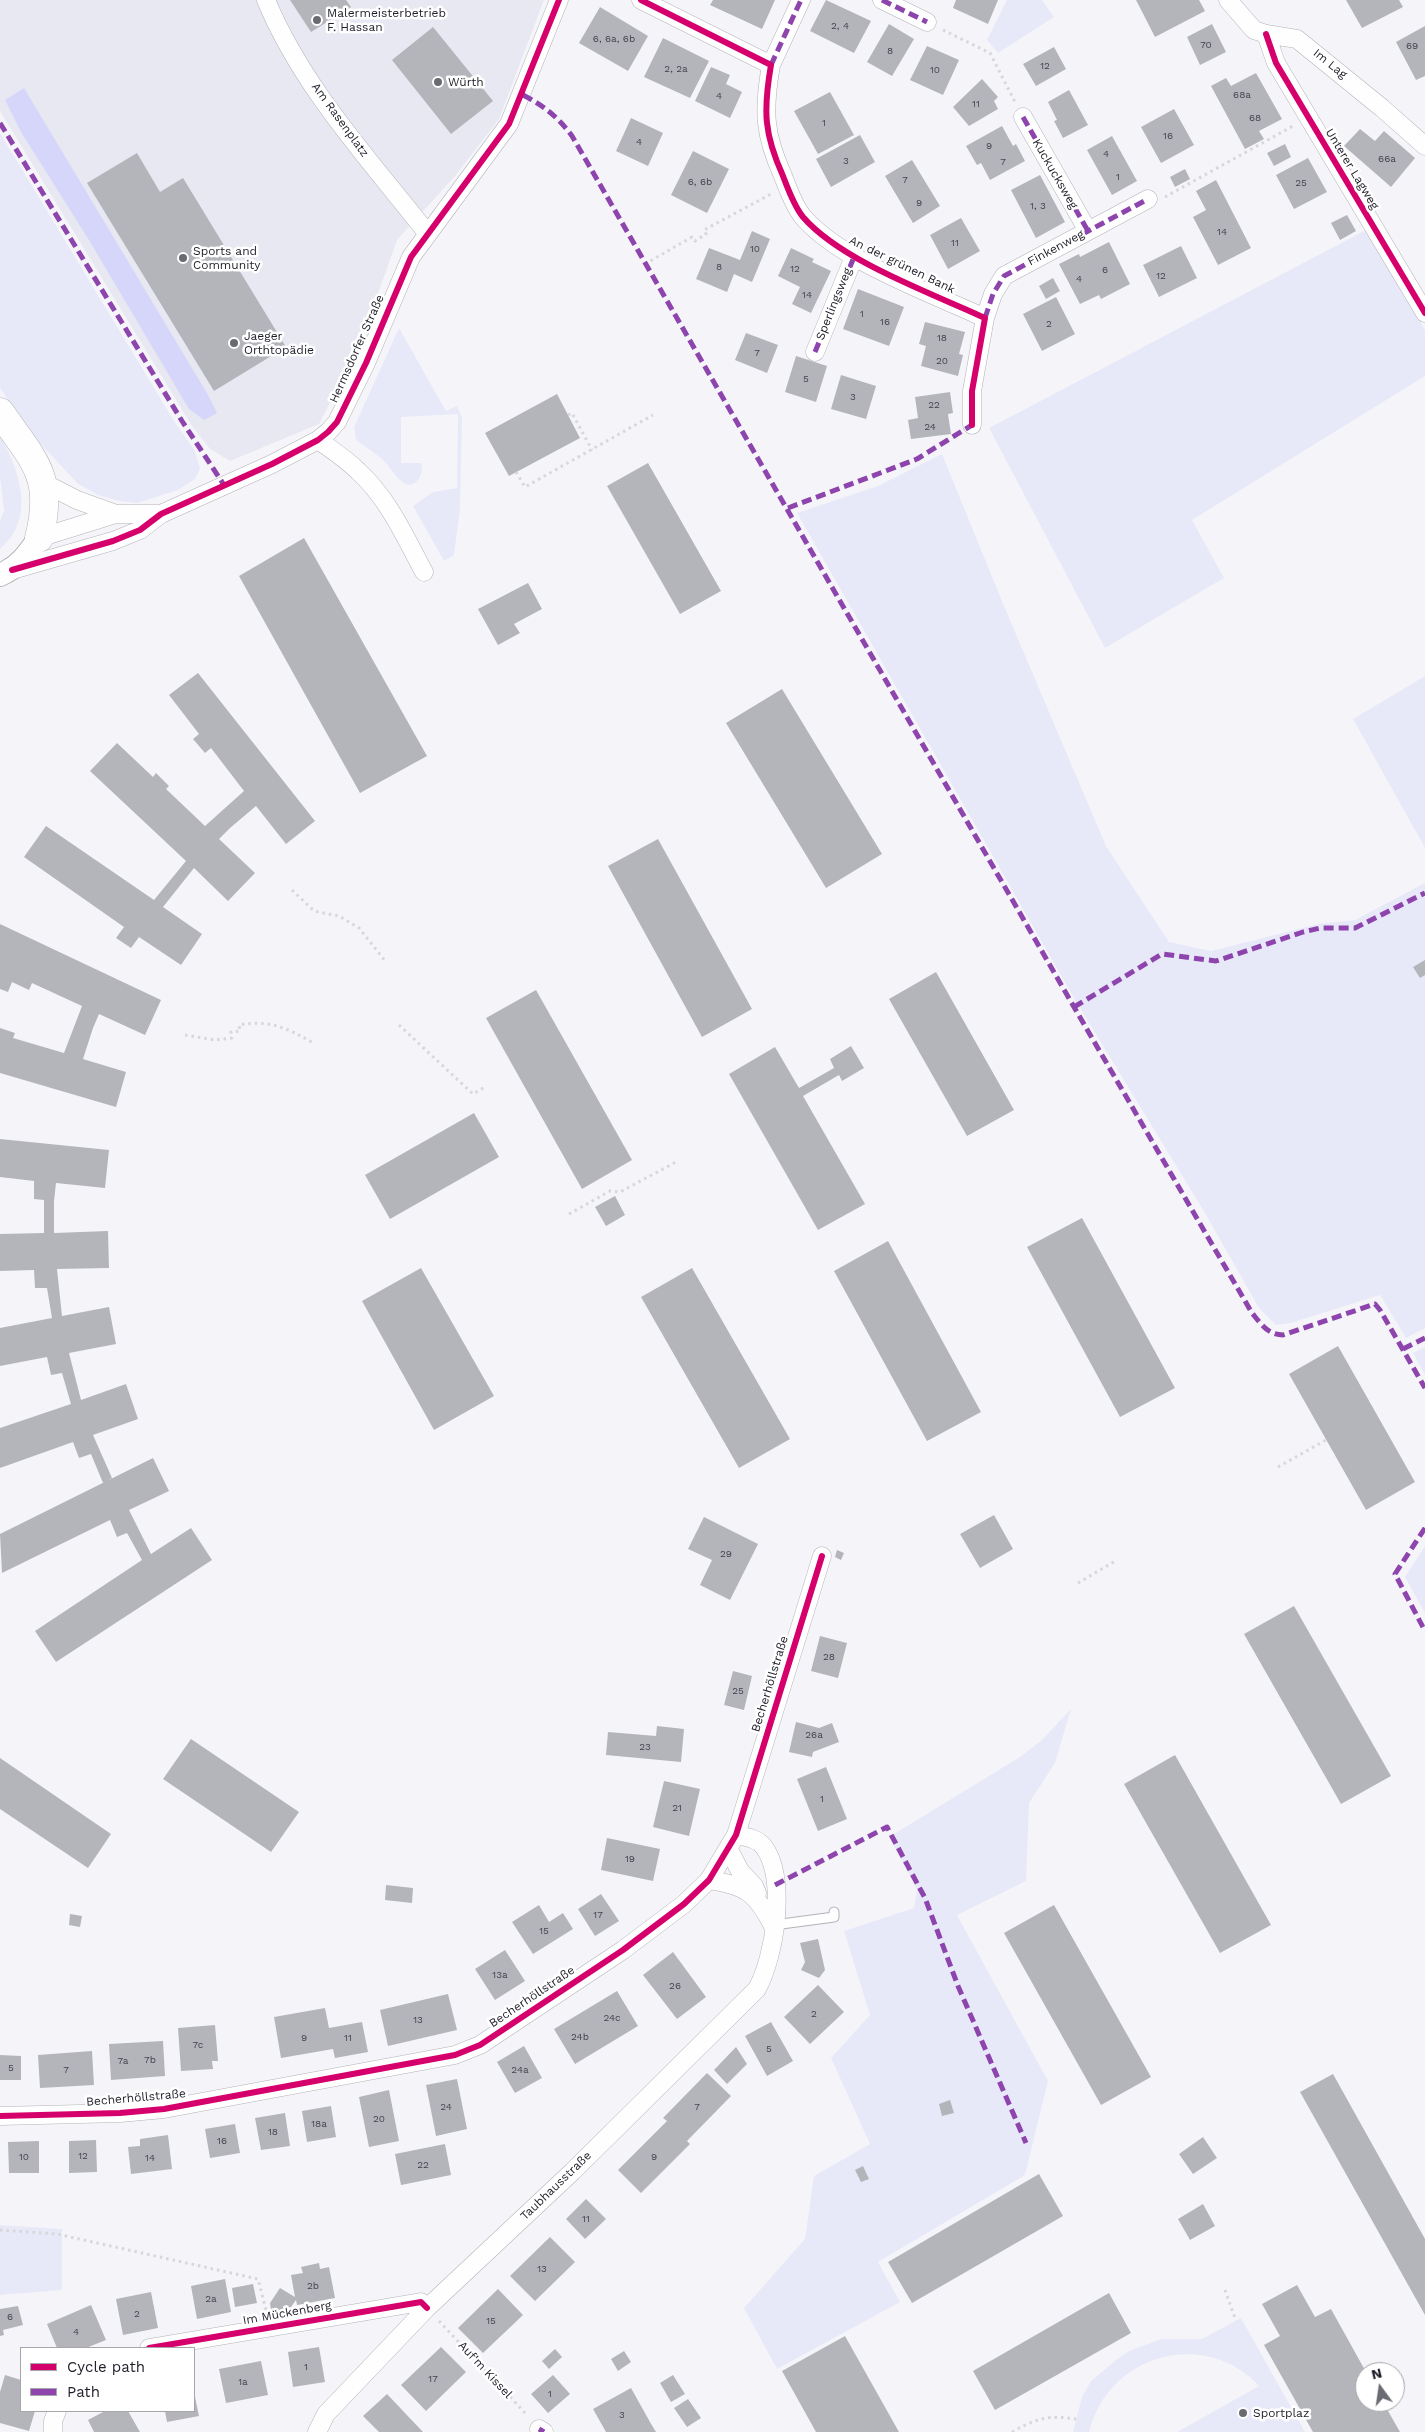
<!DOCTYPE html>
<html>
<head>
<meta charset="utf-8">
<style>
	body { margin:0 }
	#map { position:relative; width:1425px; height:2432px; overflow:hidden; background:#f5f5f9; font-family:"Work Sans",sans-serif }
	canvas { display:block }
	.legend { position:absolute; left:20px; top:2347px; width:175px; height:65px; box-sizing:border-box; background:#fff; border:1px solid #a5a5aa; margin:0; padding:6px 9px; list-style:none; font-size:15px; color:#1f1f2a }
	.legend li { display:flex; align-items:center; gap:10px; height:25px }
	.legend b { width:25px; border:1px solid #a5a5aa }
	.north { position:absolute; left:1355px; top:2362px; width:50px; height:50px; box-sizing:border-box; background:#fff; border:1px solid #a5a5aa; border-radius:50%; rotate:346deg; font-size:14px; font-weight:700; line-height:20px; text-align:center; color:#1f1f2a }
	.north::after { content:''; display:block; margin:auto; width:18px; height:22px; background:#6a6a72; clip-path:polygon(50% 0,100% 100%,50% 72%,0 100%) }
</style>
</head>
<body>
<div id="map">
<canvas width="1425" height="2432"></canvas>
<ul class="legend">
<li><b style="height:6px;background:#d6006c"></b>Cycle path</li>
<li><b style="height:6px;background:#8e44ad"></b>Path</li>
</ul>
<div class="north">N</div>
</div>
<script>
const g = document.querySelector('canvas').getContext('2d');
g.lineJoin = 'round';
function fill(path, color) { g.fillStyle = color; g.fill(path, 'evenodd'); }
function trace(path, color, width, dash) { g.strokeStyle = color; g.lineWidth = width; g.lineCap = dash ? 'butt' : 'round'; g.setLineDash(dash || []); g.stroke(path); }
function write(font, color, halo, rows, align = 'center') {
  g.font = font + ' "Work Sans",sans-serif'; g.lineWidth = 5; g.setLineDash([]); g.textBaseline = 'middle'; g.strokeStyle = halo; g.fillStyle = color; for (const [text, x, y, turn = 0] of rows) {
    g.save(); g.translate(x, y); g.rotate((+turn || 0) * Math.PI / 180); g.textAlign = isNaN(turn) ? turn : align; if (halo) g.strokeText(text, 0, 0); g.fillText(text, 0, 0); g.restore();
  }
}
fill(new Path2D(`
	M0 0H544L499 119 455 176 397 240 359 347 319 424 230 461 210 449 192 426 0 111Z`), '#e7e8f1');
fill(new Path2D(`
	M1007 0H1042L1054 17 998 53 987 40Z
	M0 133 174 421 195 451 200 469 195 479 178 490 137 503 119 501 98 495 78 484 36 439 0 388Z
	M1366 230 1425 330V376L1192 520 1224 578 1105 648 989 428Z
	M399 328 446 411 457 406 462 418 460 509 454 555 444 561 413 506 433 492 457 488 458 414 401 417V463H421C425 476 413 493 400 480 393 474 389 465 382 459 374 452 364 446 356 440L354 427Z
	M0 435C19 470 37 518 0 549V521L4 511 0 477Z
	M942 454 1004 606 1106 846 1169 942 1211 951 1318 924 1355 920 1425 883V1328L1406 1338 1380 1295 1291 1323 1276 1325 1259 1308 1205 1213 1075 1000 797 513 878 486Z
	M1425 676V848L1353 719Z
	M1425 1347V1375L1413 1353Z
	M1425 1546V1613L1405 1577Z
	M1071 1709 1055 1763 1029 1803 1026 1881 957 1915 1048 2081 1025 2175 878 2262 900 2302 777 2369 744 2308 805 2239 814 2176 870 2144 831 2058 870 2015 844 1931 914 1908 917 1889 889 1837 1020 1757 1042 1740Z
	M0 2225 62 2229V2290L0 2295Z
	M1241 2318 1305 2432H1177L1259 2386C1204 2327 1108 2355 1089 2432H1073L1082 2397 1091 2381 1116 2360 1129 2351 1161 2339H1202Z`), '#e8e9f8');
fill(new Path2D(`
	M24 88 208 395 217 413 204 420 189 409 89 240 21 132 5 100Z`), '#d5d6fa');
fill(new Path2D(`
	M290 0H346L351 7 311 32Z
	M713 0H775L762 29 710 5Z
	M826 0 871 21 854 53 810 31Z
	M956 0H998L988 24 953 8Z
	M1136 0H1199L1205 11 1155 37Z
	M1346 0H1399L1403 7 1362 28Z
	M600 7 648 36 628 71 579 43Z
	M889 24 914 39 892 76 867 62Z
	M1212 24 1226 52 1200 65 1187 37Z
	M1425 26V76L1416 80 1396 42Z
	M433 27 493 101 451 134 392 60Z
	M663 38 709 61 690 98 644 77Z
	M927 46 959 60 943 95 910 80Z
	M1054 47 1066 69 1036 86 1023 64Z
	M711 67 730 75 726 84 742 92 730 118 695 101Z
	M1256 73 1282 119 1259 131 1264 139 1245 149 1211 86 1226 78 1231 86Z
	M982 79 998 97 994 101 998 109 969 126 953 107Z
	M1069 90 1088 125 1063 138 1054 121 1057 120 1048 102Z
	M830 92 854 135 818 154 794 111Z
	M1174 109 1194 145 1161 163 1141 127Z
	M631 118 663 133 648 166 616 151Z
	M1002 126 1013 146 1016 144 1025 161 990 180 981 163 977 165 966 146Z
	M1360 129 1375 141 1384 131 1415 158 1391 187 1344 146Z
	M860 135 875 162 831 187 816 159Z
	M1112 136 1137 181 1112 195 1087 150Z
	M1285 144 1291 157 1274 166 1267 153Z
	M693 151 729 169 707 213 671 195Z
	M137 153 160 192 183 178 286 347 214 391 87 183Z
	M1308 158 1327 192 1294 209 1276 175Z
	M912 160 940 206 913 223 885 176Z
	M1185 169 1190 179 1175 187 1170 177Z
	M1040 175 1065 222 1036 238 1011 190Z
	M1216 180 1251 248 1218 265 1193 217 1206 210 1196 191Z
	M1347 215 1356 231 1340 240 1331 223Z
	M961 218 980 251 948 269 930 235Z
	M752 231 770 239 752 282 734 274 727 292 696 279 709 248 740 260Z
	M1109 242 1130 284 1101 299 1099 295 1080 304 1059 264 1079 254 1080 257Z
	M1181 246 1197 278 1159 297 1143 265Z
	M791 248 814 259 812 262 831 271 811 313 792 304 800 287 778 276Z
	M1053 278 1060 291 1046 299 1039 286Z
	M858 289 904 307 889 346 843 329Z
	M1056 297 1075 334 1042 351 1023 314Z
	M925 322 965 332 959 354 963 355 958 376 921 366 926 346 919 344Z
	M746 333 778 345 767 373 735 360Z
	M796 356 827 366 816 402 785 392Z
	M841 375 876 386 866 419 831 409Z
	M950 392 953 413 948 414 951 434 911 439 908 420 918 418 915 397Z
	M557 394 580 438 509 476 485 433Z
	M648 463 721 591 680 614 607 486Z
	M304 538 427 756 360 793 239 576Z
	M528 583 542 609 514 624 520 633 498 645 478 609Z
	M198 673 315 821 286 844 256 806 230 828 219 839 255 873 228 901 194 868 163 907 202 934 181 965 139 937 131 948 116 938 124 927 24 857 46 826 154 900 186 861 90 771 117 743 153 777 156 773 169 786 166 789 205 826 244 791 211 748 205 753 193 739 199 734 169 695Z
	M782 689 882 854 826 888 726 723Z
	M658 839 752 1009 702 1037 608 866Z
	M0 924 161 1000 145 1035 99 1014 93 1028 83 1059 126 1072 116 1107 0 1073V1028L15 1033 13 1038 64 1053 82 1006 32 983 29 990 12 982 8 992 0 989Z
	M1425 960V975L1420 978 1413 967Z
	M936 972 1014 1110 967 1136 889 999Z
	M536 990 632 1160 582 1189 486 1018Z
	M851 1046 864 1068 842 1081 839 1075 803 1096 865 1204 818 1230 729 1074 775 1047 799 1088 834 1068 830 1059Z
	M474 1113 499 1157 390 1219 365 1175Z
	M0 1139 109 1150 105 1188 56 1183 54 1201V1233L108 1231 109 1268 57 1269 62 1316 109 1307 116 1344 69 1353 81 1400 126 1384 138 1419 93 1435 112 1478 103 1483 91 1454 79 1458 73 1442 0 1468V1428L71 1404 62 1373 51 1375 47 1357 0 1366V1328L52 1318 47 1288H35L34 1270 0 1271V1234L44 1233V1200L34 1199V1181L0 1177Z
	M615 1196 625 1215 606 1226 595 1207Z
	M1082 1218 1175 1388 1120 1417 1027 1247Z
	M888 1241 981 1412 927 1441 834 1271Z
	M421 1268 494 1396 434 1430 362 1301Z
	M692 1268 790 1439 739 1468 641 1297Z
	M1338 1346 1415 1482 1366 1510 1289 1374Z
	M153 1458 169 1491 129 1510 151 1554 191 1528 212 1560 56 1662 35 1631 142 1560 127 1533 117 1537 110 1520 2 1573 0 1534Z
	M994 1515 1013 1549 980 1568 960 1534Z
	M704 1517 758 1544 730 1600 700 1585 712 1560 688 1549Z
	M837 1550 844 1553 841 1560 835 1557Z
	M1294 1606 1391 1776 1341 1804 1244 1634Z
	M820 1636 847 1643 838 1678 811 1671Z
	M733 1671 752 1676 744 1710 724 1705Z
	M796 1722 819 1728 832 1723 839 1742 813 1752 812 1757 789 1752Z
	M657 1726 684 1729 681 1762 606 1755 608 1732 656 1736Z
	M191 1739 299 1812 271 1852 163 1779Z
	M1175 1755 1271 1925 1220 1953 1124 1784Z
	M0 1758 111 1834 88 1868 0 1809Z
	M826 1767 847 1819 818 1831 797 1779Z
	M664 1781 700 1789 689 1836 653 1827Z
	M607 1838 660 1849 653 1881 601 1870Z
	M386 1885 413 1888 412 1903 385 1900Z
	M601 1894 619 1921 595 1936 578 1909Z
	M539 1905 549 1922 563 1913 573 1929 533 1954 512 1922Z
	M1054 1905 1151 2077 1101 2105 1004 1933Z
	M70 1914 82 1916 80 1927 69 1925Z
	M818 1939 825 1970 819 1978 801 1970 805 1962 800 1943Z
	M505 1950 525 1981 495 2000 475 1969Z
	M673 1952 706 1997 677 2019 643 1975Z
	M818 1985 844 2012 810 2044 784 2017Z
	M617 1991 638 2026 575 2064 554 2029Z
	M448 1994 457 2030 388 2046 380 2010Z
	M325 2008 329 2028 362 2022 368 2052 335 2058 333 2049 281 2058 274 2017Z
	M771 2022 793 2061 767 2076 745 2036Z
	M215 2025 218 2061H212L213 2069 181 2071 178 2028Z
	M163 2041 165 2076 111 2080 109 2044Z
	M524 2046 542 2078 515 2093 497 2062Z
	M736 2047 747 2064 727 2084 714 2070Z
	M92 2051 94 2085 40 2088 38 2055Z
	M0 2055 21 2056V2080H0Z
	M707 2073 731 2096 687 2141 690 2144 641 2193 618 2170 667 2121 663 2118Z
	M1333 2074 1425 2239V2315L1300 2092Z
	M457 2079 467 2129 436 2136 426 2085Z
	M389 2090 399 2141 369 2147 359 2097Z
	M950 2100 954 2113 942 2116 939 2104Z
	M331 2106 336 2137 307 2142 302 2111Z
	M285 2113 290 2146 261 2150 255 2118Z
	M235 2124 240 2153 210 2158 205 2129Z
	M168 2135 172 2169 131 2174 128 2147 140 2146V2139Z
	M1203 2137 1217 2158 1193 2174 1179 2154Z
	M96 2140 97 2172 69 2173V2141Z
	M39 2141V2173H9L8 2142Z
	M445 2144 451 2175 401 2185 395 2154Z
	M863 2166 869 2179 861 2182 855 2170Z
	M1039 2174 1063 2216 912 2303 888 2262Z
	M586 2199 606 2219 585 2239 566 2219Z
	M1203 2204 1215 2226 1190 2240 1178 2219Z
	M550 2237 575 2262 535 2301 510 2276Z
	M319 2263 320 2269 329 2267 335 2298 297 2305 296 2300 286 2314 272 2317 270 2303 280 2288 295 2297 291 2275 303 2273 301 2267Z
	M225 2279 231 2312 197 2319 191 2286Z
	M253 2284 257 2303 235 2307 232 2288Z
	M1297 2285 1315 2317 1331 2309 1366 2372 1365 2402H1383L1400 2432H1313L1264 2345 1280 2336 1262 2304Z
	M498 2289 523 2315 483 2353 458 2328Z
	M151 2292 158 2328 123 2335 116 2299Z
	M1109 2293 1131 2333 995 2410 973 2371Z
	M91 2305 106 2340 86 2348H57L47 2324Z
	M18 2306 23 2325 3 2330 4 2335 0 2336V2309Z
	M845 2336 899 2432H816L782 2371Z
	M319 2347 325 2382 293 2387 288 2352Z
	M441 2347 466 2372 426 2411 401 2385Z
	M555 2349 562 2357 549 2369 542 2361Z
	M624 2351 631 2362 618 2371 611 2359Z
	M261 2361 268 2395 226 2403 219 2369Z
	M5 2375 21 2380V2411H35L29 2431 0 2423V2392Z
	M553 2375 570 2394 548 2413 531 2394Z
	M673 2375 685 2394 671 2402 660 2383Z
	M631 2388 650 2422 656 2432H606L593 2409Z
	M194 2392 199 2416 167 2422 165 2411H194Z
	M387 2394 423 2432H379L363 2416Z
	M688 2399 701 2418 687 2427 674 2408Z
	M105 2411H128L140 2432H94L88 2420Z`), '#b4b5bb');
const service = new Path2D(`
	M774 1925 834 1917V1912`);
const minor = new Path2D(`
	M266 0C302 87 369 159 427 233
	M641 0 771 65C763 111 764 134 783 176 788 189 794 206 803 217 841 261 931 293 985 318L972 391V425
	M882 0 927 22
	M1228 0 1254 30 1266 34 1297 39 1382 108 1425 146
	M1266 34 1276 63 1425 313
	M771 65 801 0
	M1023 117 1088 231
	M985 318 993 294 1004 276 1148 199
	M815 352 854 257
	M318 440C332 450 346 459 358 471 388 498 405 537 424 572
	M44 483 77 500 116 514H161
	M39 538 116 514
	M12 570 113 541 140 530 161 514 272 464 318 440 328 432 337 422 366 363 411 257 509 124 559 0
	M729 1850 740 1871 754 1886 757 1893
	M709 1880C746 1885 757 1894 773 1926
	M0 2116 120 2113 164 2109 455 2055 480 2045 623 1950 684 1904 709 1880 736 1835 822 1556
	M149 2348 421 2302 427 2308
	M539 2429 544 2432
	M53 2432V2421L57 2411
	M317 2432 326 2414 427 2308 572 2172 757 1989C775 1956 787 1879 764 1847 757 1838 746 1837 736 1835`);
const tertiary = new Path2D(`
	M0 575C19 567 28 554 39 538`);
const trunk = new Path2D(`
	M0 412C33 460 55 476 39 538`);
trace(service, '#b2b2b9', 11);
trace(minor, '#b2b2b9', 19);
trace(tertiary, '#b2b2b9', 24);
trace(trunk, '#b2b2b9', 29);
trace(new Path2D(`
	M943 30 990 53 1015 102
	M1165 197 1293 126
	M645 264 692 237 695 241 706 234 704 230 771 194
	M568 415 572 413 592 450
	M516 472 525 487 653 415
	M292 890 314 911 339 916 359 928 386 962
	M399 1025 473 1094 485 1087
	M185 1035 215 1040 232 1038 231 1032 240 1031 239 1025C270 1019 289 1029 315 1044
	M569 1214 610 1191 620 1192 676 1162
	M1278 1467 1326 1440
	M1078 1583 1117 1560
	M0 2230 57 2234 258 2279 266 2310
	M1225 2290 1236 2321
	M439 2321 527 2415
	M1012 2432C1037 2418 1048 2415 1076 2419`), '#d7d7d9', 3, [2.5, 4]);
trace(service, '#fefefe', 9);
trace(minor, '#fefefe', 18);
trace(tertiary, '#fefefe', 22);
trace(trunk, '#fefefe', 28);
trace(new Path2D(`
	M882 0 927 22
	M771 65 801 0
	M523 95C544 106 558 117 572 136L1074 1007 1252 1313C1261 1324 1268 1335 1283 1335L1375 1304 1380 1310 1425 1388
	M1023 117 1088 231
	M0 123 182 421 224 485
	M985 318 993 294 1004 276 1148 199
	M815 352 854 257
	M788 508 917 459 972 425V420
	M1074 1007 1162 954 1216 961 1303 932 1320 928H1355L1425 893
	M1403 1349 1425 1338
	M1425 1528 1395 1574 1425 1631
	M775 1885 887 1827 925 1898 958 1986 1026 2143
	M539 2429 544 2432`), '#8e44ad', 5, [10, 5]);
trace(new Path2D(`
	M641 0 771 65C763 111 764 134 783 176 788 189 794 206 803 217 841 261 931 293 985 318L972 391V425
	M1266 34 1276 63 1425 313
	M12 570 113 541 140 530 161 514 272 464 318 440 328 432 337 422 366 363 411 257 509 124 559 0
	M0 2116 120 2113 164 2109 455 2055 480 2045 623 1950 684 1904 709 1880 736 1835 822 1556
	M149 2348 421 2302 427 2308`), '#d6006c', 6);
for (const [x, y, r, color] of [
	[317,20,5,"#6a6a72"],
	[438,82,5,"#6a6a72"],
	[183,258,5,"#6a6a72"],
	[234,343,5,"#6a6a72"],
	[1243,2413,5,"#6a6a72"]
]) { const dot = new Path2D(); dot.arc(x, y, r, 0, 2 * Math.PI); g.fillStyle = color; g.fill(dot); trace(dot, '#fff', 2); }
write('10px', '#44444e', null, [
	["2, 4",840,26],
	["6, 6a, 6b",614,39],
	["70",1206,45],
	["69",1412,46],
	["8",890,51],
	["12",1045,66],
	["2, 2a",676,69],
	["10",935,70],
	["68a",1242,95],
	["4",719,96],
	["11",976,104],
	["68",1255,118],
	["1",824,123],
	["16",1168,136],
	["4",639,142],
	["9",989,146],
	["4",1106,154],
	["66a",1387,159],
	["3",846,161],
	["7",1003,162],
	["1",1118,177],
	["7",905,180],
	["6, 6b",700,182],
	["25",1301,183],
	["9",919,203],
	["1, 3",1038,206],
	["14",1222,232],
	["11",955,243],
	["10",755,249],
	["8",719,267],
	["12",795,269],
	["6",1105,270],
	["12",1161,276],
	["4",1079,279],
	["14",807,295],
	["1",862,314],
	["16",885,322],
	["2",1049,324],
	["18",942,338],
	["7",757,353],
	["20",942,361],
	["5",806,379],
	["3",853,397],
	["22",934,405],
	["24",930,427],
	["29",726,1554],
	["28",829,1657],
	["25",738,1691],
	["26a",814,1735],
	["23",645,1747],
	["1",822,1799],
	["21",677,1808],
	["19",630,1859],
	["17",598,1915],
	["15",544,1931],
	["13a",500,1975],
	["26",675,1986],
	["2",814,2014],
	["24c",612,2018],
	["13",418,2020],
	["24b",580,2037],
	["9",304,2038],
	["11",348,2038],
	["7c",198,2045],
	["5",769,2049],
	["7b",150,2060],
	["7a",123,2061],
	["5",11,2068],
	["7",66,2070],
	["24a",520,2070],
	["24",446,2107],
	["7",697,2107],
	["20",379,2119],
	["18a",319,2124],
	["18",273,2132],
	["16",222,2141],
	["12",83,2156],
	["10",24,2157],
	["9",654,2157],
	["14",150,2158],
	["22",423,2165],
	["11",586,2219],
	["13",542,2269],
	["2b",313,2286],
	["2a",211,2299],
	["2",137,2314],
	["6",10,2317],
	["15",491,2321],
	["4",76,2332],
	["1",306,2367],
	["17",433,2379],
	["1a",243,2382],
	["1",550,2394],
	["3",622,2415]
]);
write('12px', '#1f1f2a', '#fff', [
	["Malermeisterbetrieb",327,13],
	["F. Hassan",327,27],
	["Würth",448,82],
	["Sports and",193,251],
	["Community",193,265],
	["Jaeger",244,336],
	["Orthtopädie",244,350],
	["Sportplaz",1253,2413]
], 'left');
write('12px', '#1f1f2a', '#fff', [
	["Im Lag",1330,64,39],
	["Am Rasenplatz",340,120,54],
	["Unterer Lagweg",1352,169,59],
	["Kuckucksweg",1055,174,60],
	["Finkenweg",1056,248,-28],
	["An der grünen Bank",902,265,26],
	["Sperlingsweg",834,304,-68],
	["Hermsdorfer Straße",357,349,-66],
	["Becherhöllstraße",770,1684,-73],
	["Becherhöllstraße",532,1997,-34],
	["Becherhöllstraße",136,2098,-5],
	["Taubhausstraße",556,2186,-44],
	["Im Mückenberg",287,2313,-10],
	["Auf'm Kissel",485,2370,47]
]);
</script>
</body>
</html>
